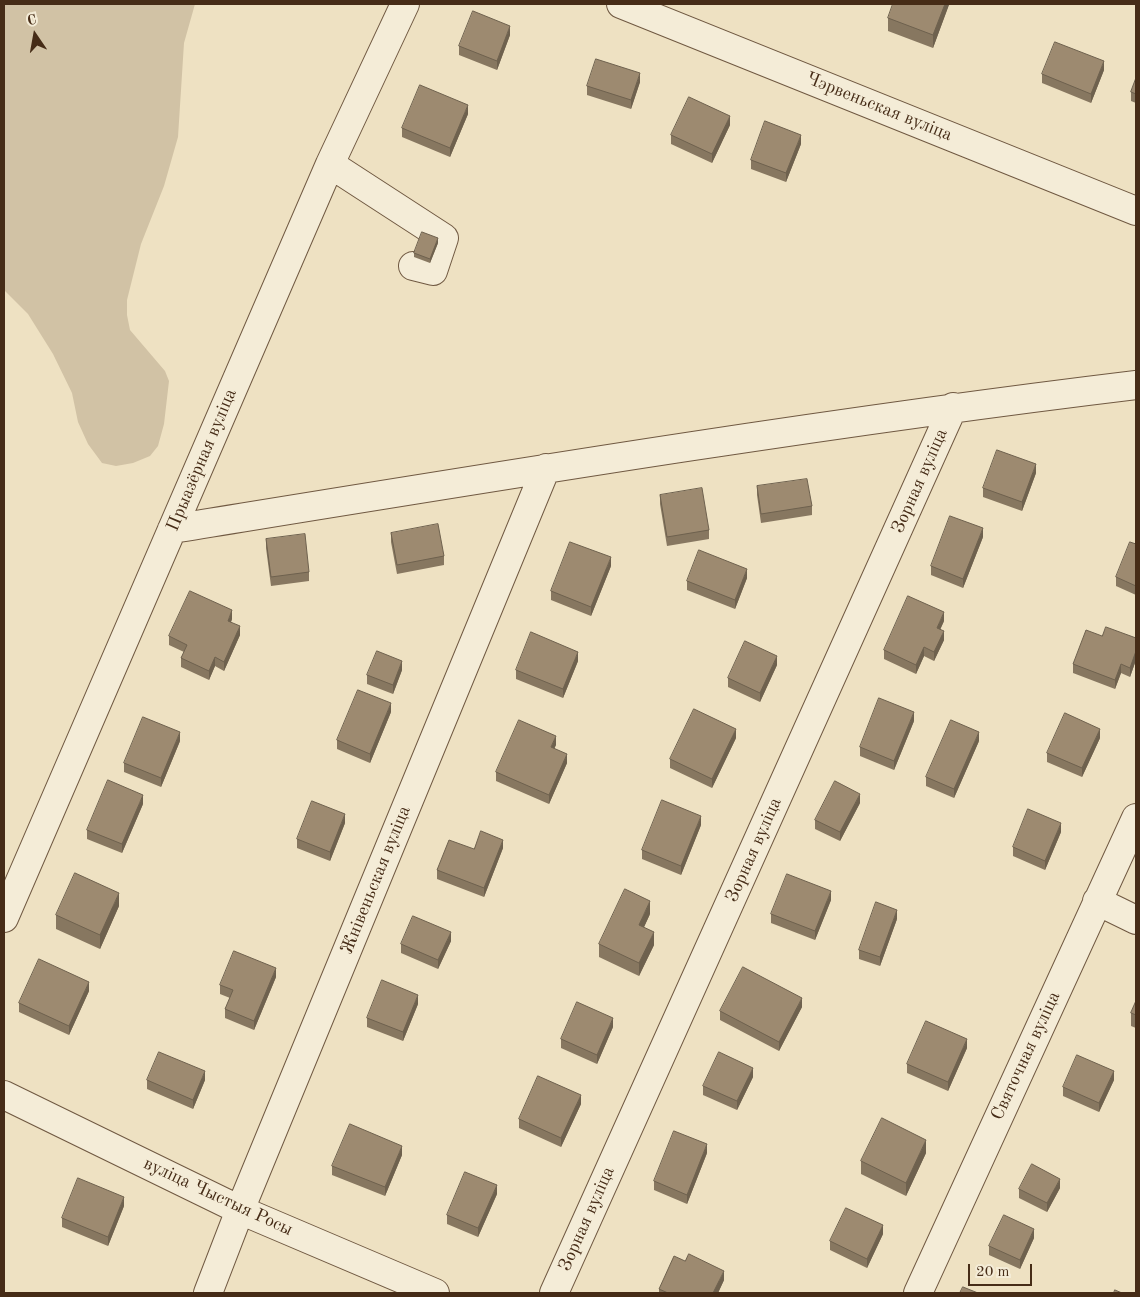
<!DOCTYPE html>
<html>
<head>
<meta charset="utf-8">
<style>
	body { margin:0 }
	#map { position:relative; width:1140px; height:1297px; overflow:hidden; background:#eee1c2; font-family:"Old Standard TT",serif }
	canvas { display:block }
	.frame { position:absolute; inset:0; border:5px solid #462c17; pointer-events:none }
	.north { position:absolute; left:10px; top:10px; width:50px; height:50px; -webkit-text-stroke:4px #f4ecd7; paint-order:stroke; rotate:348deg; font-size:14px; font-weight:700; line-height:20px; text-align:center; color:#462c17 }
	.north::after { content:''; display:block; margin:auto; width:18px; height:22px; background:#462c17; clip-path:polygon(50% 0,100% 100%,50% 72%,0 100%) }
	.scale { position:absolute; left:968px; top:1264px; width:64px; height:22px; box-sizing:border-box; border:2px solid #462c17; border-top:0; padding-left:6px; font-size:15px; line-height:18px; white-space:nowrap; color:#462c17; -webkit-text-stroke:4px #f4ecd7; paint-order:stroke }
</style>
</head>
<body>
<div id="map">
<canvas width="1140" height="1297"></canvas>
<div class="frame"></div>
<div class="north">С</div>
<div class="scale">20 m</div>
</div>
<script>
const g = document.querySelector('canvas').getContext('2d');
g.lineJoin = 'round';
function fill(path, color) { g.fillStyle = color; g.fill(path, 'evenodd'); }
function trace(path, color, width, dash) { g.strokeStyle = color; g.lineWidth = width; g.lineCap = dash ? 'butt' : 'round'; g.setLineDash(dash || []); g.stroke(path); }
function write(font, color, halo, rows, align = 'center') {
  g.font = font + ' "Old Standard TT",serif'; g.lineWidth = 4; g.setLineDash([]); g.textBaseline = 'middle'; g.strokeStyle = halo; g.fillStyle = color; for (const [text, x, y, turn = 0] of rows) {
    g.save(); g.translate(x, y); g.rotate((+turn || 0) * Math.PI / 180); g.textAlign = isNaN(turn) ? turn : align; if (halo) g.strokeText(text, 0, 0); g.fillText(text, 0, 0); g.restore();
  }
}
fill(new Path2D(`
	M4 4H195L184 43 178 137 164 186 141 244 127 300V315L130 330 165 371 169 381 164 424 158 446 150 456 133 463 116 466 102 463 88 444 78 422 72 393 53 354 28 314 4 290Z`), '#d1c2a5');
const minor = new Path2D(`
	M621 4 1136 211
	M330 164 444 238 433 271 413 266
	M172 529C493 477 813 424 1136 385
	M1097 901 1136 920
	M4 918 330 164 405 4
	M4 1095 240 1210 435 1293
	M208 1293 240 1210 546 468
	M554 1293 953 407
	M918 1293 1136 818`);
trace(minor, '#705942', 30);
trace(minor, '#f4ecd7', 28);
fill(new Path2D(`
	M949 4 933 48 888 31V18Z
	M510 35 497 70 459 55V46Z
	M1104 70 1091 103 1042 83V74Z
	M1136 78V103L1131 101V92Z
	M640 82 631 109 587 95V86Z
	M468 114 450 157 402 137V128Z
	M730 125 712 163 671 144V135Z
	M801 144 786 182 751 169V160Z
	M438 243 430 263 414 257V253Z
	M1036 473 1022 511 983 497V488Z
	M757 486 812 506V515L761 523 757 495Z
	M660 495 709 530V539L667 546 660 504Z
	M391 533 444 556V565L397 574 391 542Z
	M983 537 963 588 931 575V566Z
	M266 539 309 572V581L271 586 266 548Z
	M1136 544V595L1116 586V577Z
	M611 566 591 616 551 600V591Z
	M747 578 735 609 687 590V581Z
	M232 619 231 622 240 635 224 671 215 666 209 680 181 667V658L184 652 169 645V636Z
	M944 621 940 629 944 640 934 661 924 656 916 674 884 659V650Z
	M1102 636 1136 638V660L1130 677 1121 673 1115 689 1073 673V664Z
	M578 661 563 698 516 679V670Z
	M777 665 760 702 728 687V678Z
	M402 670 393 694 367 684V675Z
	M391 712 370 763 337 749V740Z
	M914 721 894 770 860 756V747Z
	M736 738 712 788 670 768V759Z
	M1100 738 1082 777 1047 762V753Z
	M180 741 161 787 124 772V763Z
	M979 741 954 798 926 786V777Z
	M556 745 554 748 567 763 549 804 496 781V772Z
	M860 803 840 841 815 829V820Z
	M143 804 122 853 87 839V830Z
	M345 823 330 861 297 848V839Z
	M701 825 681 875 642 859V850Z
	M1061 832 1045 870 1013 856V847Z
	M503 848 484 897 437 879V870L474 849Z
	M831 900 815 940 771 923V914Z
	M119 906 100 949 56 929V915Z
	M650 914 644 927 654 945 639 976 599 957V944Z
	M897 919 880 966 859 959V950Z
	M451 941 438 969 401 953V944Z
	M276 977 254 1030 225 1018V1009L230 998 220 994V985Z
	M89 991 69 1035 19 1012V1003Z
	M1136 1001V1028L1131 1026V1013Z
	M418 1004 403 1041 367 1027V1018Z
	M802 1007 779 1051 720 1020V1011Z
	M613 1027 597 1064 561 1048V1039Z
	M967 1048 948 1091 907 1073V1064Z
	M753 1077 737 1110 703 1095V1086Z
	M147 1080H205L193 1109 147 1089Z
	M1114 1080 1099 1112 1063 1096V1087Z
	M581 1104 561 1147 519 1128V1119Z
	M707 1153 687 1204 654 1190V1181Z
	M926 1153 906 1196 861 1174V1161Z
	M402 1155 385 1196 332 1175V1166Z
	M1060 1188 1047 1212 1019 1198V1189Z
	M497 1194 478 1237 447 1224V1215Z
	M124 1206 108 1246 62 1227V1218Z
	M883 1234 867 1268 830 1250V1241Z
	M1034 1238 1020 1269 989 1255V1246Z
	M724 1280 718 1293H659V1289Z`), '#877760');
fill(new Path2D(`
	M945 4H949V5L933 48V35Z
	M510 26V35L497 70V61Z
	M1104 61V70L1091 103V94Z
	M640 73V82L631 109V100Z
	M468 105V114L450 157V148Z
	M730 116V125L712 163V154Z
	M801 135V144L786 182V173Z
	M438 238V243L430 263V259Z
	M1036 464V473L1022 511V502Z
	M983 528V537L963 588V579Z
	M611 557V566L591 616V607Z
	M747 569V578L735 609V600Z
	M232 610V619L228 630V621Z
	M944 612V621L937 637V628Z
	M240 626V635L224 671V662Z
	M944 631V640L934 661V652Z
	M924 647V656L916 674V665Z
	M1136 651V660L1130 677V668Z
	M578 652V661L563 698V689Z
	M777 656V665L760 702V693Z
	M215 657V666L209 680V671Z
	M402 661V670L393 694V685Z
	M1121 664V673L1115 689V680Z
	M391 703V712L370 763V754Z
	M914 712V721L894 770V761Z
	M736 729V738L712 788V779Z
	M1100 729V738L1082 777V768Z
	M180 732V741L161 787V778Z
	M979 732V741L954 798V789Z
	M556 736V745L551 756V747Z
	M567 754V763L549 804V795Z
	M860 794V803L840 841V832Z
	M143 795V804L122 853V844Z
	M345 814V823L330 861V852Z
	M701 816V825L681 875V866Z
	M1061 823V832L1045 870V861Z
	M503 840V848L484 897V888Z
	M831 891V900L815 940V931Z
	M119 893V906L100 949V935Z
	M650 901V914L639 938V925Z
	M897 910V919L880 966V957Z
	M451 932V941L438 969V960Z
	M654 932V945L639 976V963Z
	M276 968V977L254 1030V1021Z
	M89 982V991L69 1035V1026Z
	M418 995V1004L403 1041V1032Z
	M802 998V1007L779 1051V1042Z
	M613 1018V1027L597 1064V1055Z
	M967 1039V1048L948 1091V1082Z
	M753 1068V1077L737 1110V1101Z
	M205 1071V1080L193 1109V1100Z
	M1114 1071V1080L1099 1112V1103Z
	M581 1095V1104L561 1147V1138Z
	M926 1140V1153L906 1196V1183Z
	M707 1144V1153L687 1204V1195Z
	M402 1146V1155L385 1196V1187Z
	M1060 1179V1188L1047 1212V1203Z
	M497 1185V1194L478 1237V1228Z
	M124 1197V1206L108 1246V1237Z
	M883 1225V1234L867 1268V1259Z
	M1034 1229V1238L1020 1269V1260Z
	M724 1271V1280L718 1293H713Z`), '#6e614e');
const building = new Path2D(`
	M893 4H945L933 35 888 18Z
	M473 11 510 26 497 61 459 46Z
	M1055 42 1104 61 1091 94 1042 74Z
	M596 59 640 73 631 100 587 86Z
	M1136 78V94L1131 92Z
	M420 85 468 105 450 148 402 128Z
	M689 97 730 116 712 154 671 135Z
	M765 121 801 135 786 173 751 160Z
	M422 232 438 238 430 259 414 253Z
	M997 450 1036 464 1022 502 983 488Z
	M807 479 812 506 761 514 757 486Z
	M702 488 709 530 667 537 660 495Z
	M950 516 983 528 963 579 931 566Z
	M438 524 444 556 397 565 391 533Z
	M305 534 309 572 271 577 266 539Z
	M570 542 611 557 591 607 551 591Z
	M1130 542 1136 544V586L1116 577Z
	M699 550 747 569 735 600 687 581Z
	M190 591 232 610 228 621 240 626 224 662 215 657 209 671 181 658 187 645 169 636Z
	M908 596 944 612 937 628 944 631 934 652 924 647 916 665 884 650Z
	M1106 627 1136 638V651L1130 668 1121 664 1115 680 1073 664 1086 630 1102 636Z
	M531 632 578 652 563 689 516 670Z
	M745 641 777 656 760 693 728 678Z
	M377 651 402 661 393 685 367 675Z
	M358 690 391 703 370 754 337 740Z
	M879 698 914 712 894 761 860 747Z
	M694 709 736 729 712 779 670 759Z
	M1065 713 1100 729 1082 768 1047 753Z
	M143 717 180 732 161 778 124 763Z
	M519 720 556 736 551 747 567 754 549 795 496 772Z
	M951 720 979 732 954 789 926 777Z
	M108 780 143 795 122 844 87 830Z
	M835 781 860 794 840 832 815 820Z
	M662 800 701 816 681 866 642 850Z
	M312 801 345 814 330 852 297 839Z
	M1028 809 1061 823 1045 861 1013 847Z
	M481 831 503 840 484 888 437 870 449 840 474 849Z
	M75 873 119 893 100 935 56 915Z
	M787 874 831 891 815 931 771 914Z
	M625 889 650 901 639 925 654 932 639 963 599 944Z
	M876 902 897 910 880 957 859 950Z
	M413 916 451 932 438 960 401 944Z
	M234 951 276 968 254 1021 225 1009 233 990 220 985Z
	M39 959 89 982 69 1026 19 1003Z
	M743 967 802 998 779 1042 720 1011Z
	M382 980 418 995 403 1032 367 1018Z
	M1136 1001V1015L1131 1013Z
	M577 1002 613 1018 597 1055 561 1039Z
	M926 1021 967 1039 948 1082 907 1064Z
	M159 1052 205 1071 193 1100 147 1080Z
	M719 1052 753 1068 737 1101 703 1086Z
	M1077 1055 1114 1071 1099 1103 1063 1087Z
	M538 1076 581 1095 561 1138 519 1119Z
	M882 1118 926 1140 906 1183 861 1161Z
	M350 1124 402 1146 385 1187 332 1166Z
	M674 1131 707 1144 687 1195 654 1181Z
	M1032 1164 1060 1179 1047 1203 1019 1189Z
	M465 1172 497 1185 478 1228 447 1215Z
	M78 1178 124 1197 108 1237 62 1218Z
	M846 1208 883 1225 867 1259 830 1241Z
	M1004 1215 1034 1229 1020 1260 989 1246Z
	M689 1254 724 1271 713 1293H668L659 1289 674 1256 685 1261Z
	M963 1287 978 1293H960Z
	M1115 1290 1122 1293H1114Z`);
fill(building, '#9d8a70');
trace(building, '#6e614e', 1);
write('18px', '#462c17', '#f4ecd7', [
	["Чэрвеньская вуліца",879,107,22],
	["Прыазёрная вуліца",202,460,-67],
	["Зорная вуліца",920,481,-66],
	["Зорная вуліца",754,850,-66],
	["Жнівеньская вуліца",376,880,-68],
	["Святочная вуліца",1026,1056,-65],
	["вуліца Чыстыя Росы",218,1197,25],
	["Зорная вуліца",587,1219,-66]
]);
</script>
</body>
</html>
